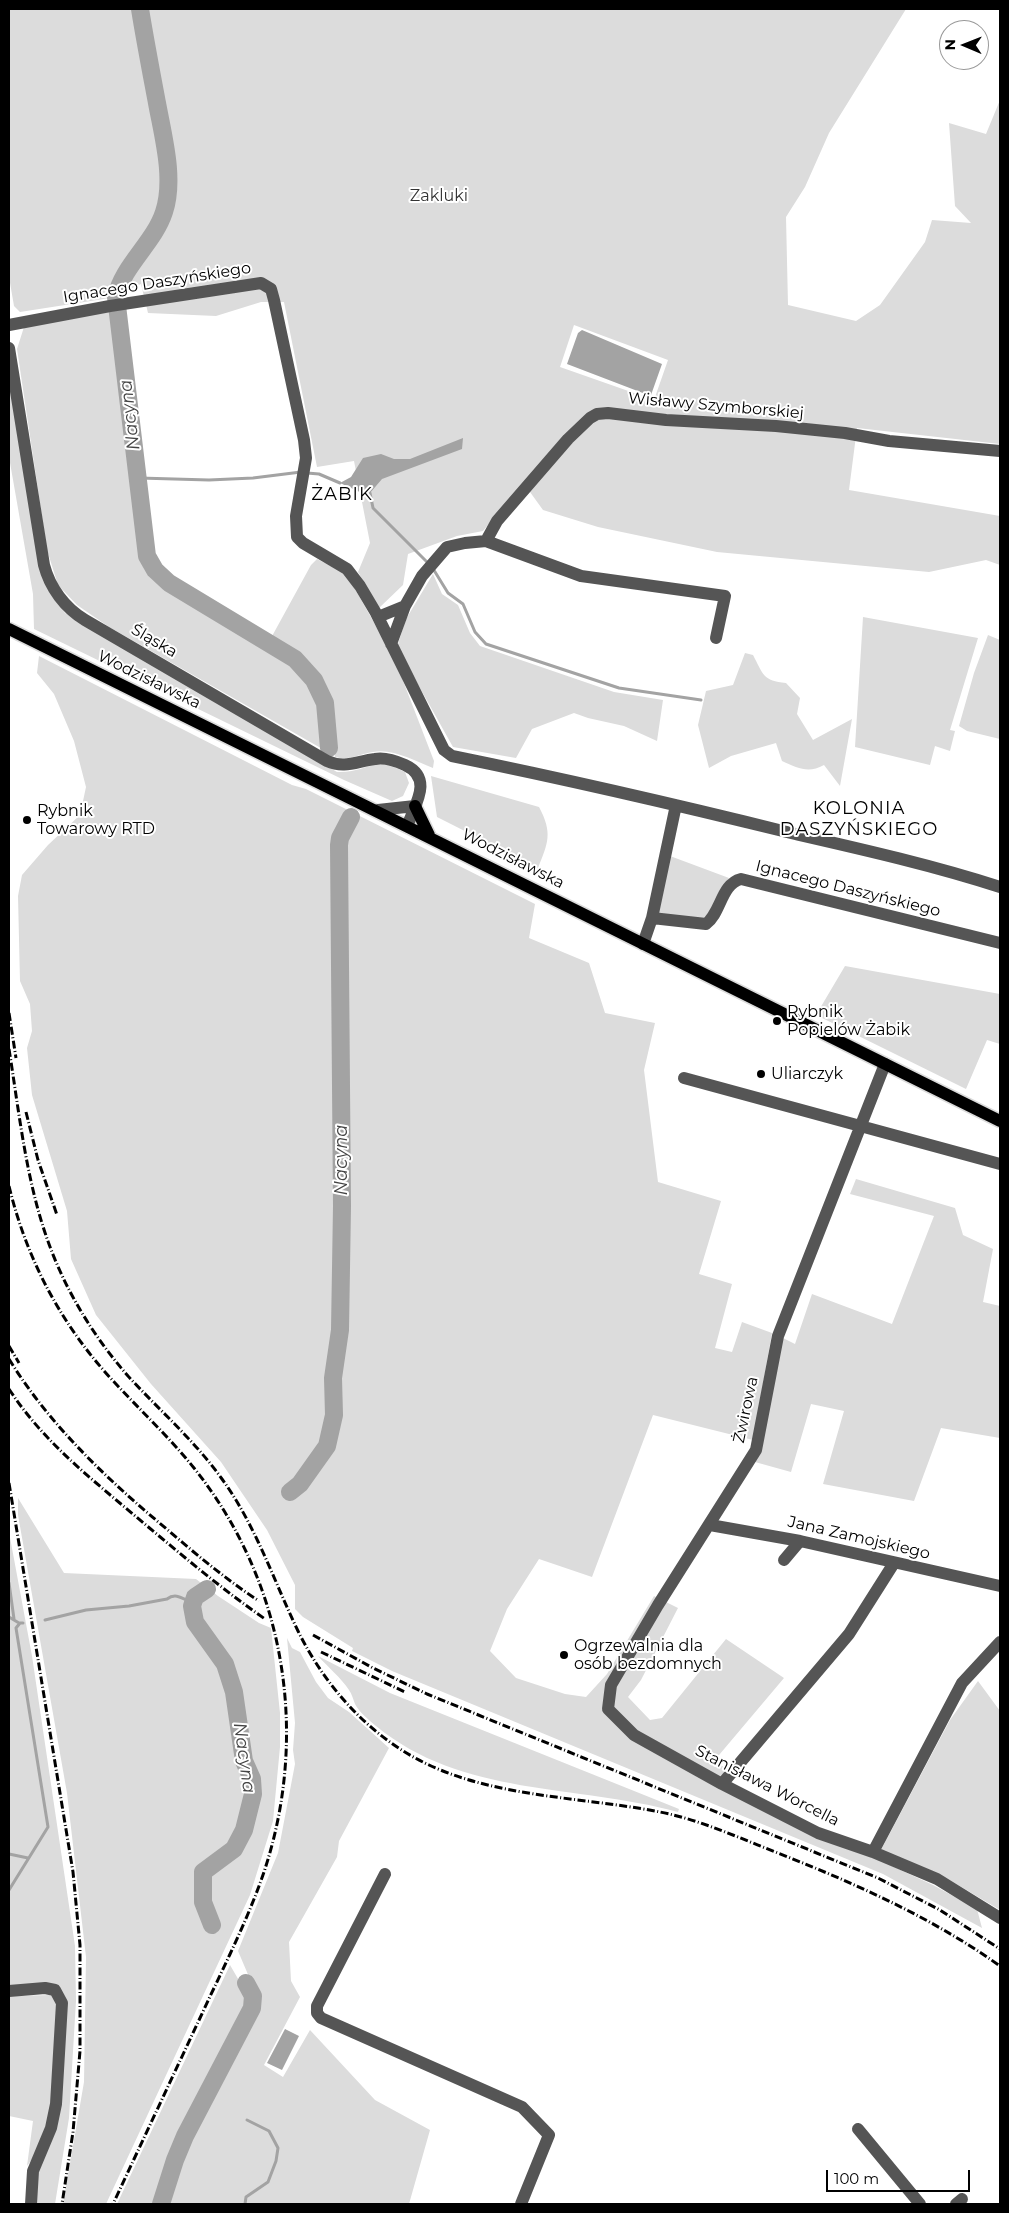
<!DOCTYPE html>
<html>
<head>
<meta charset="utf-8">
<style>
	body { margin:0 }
	#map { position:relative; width:1009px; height:2213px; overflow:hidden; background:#fff; font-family:Montserrat,sans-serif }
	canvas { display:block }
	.frame { position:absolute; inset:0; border:10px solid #000; pointer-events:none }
	.north { position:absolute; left:939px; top:20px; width:50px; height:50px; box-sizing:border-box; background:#fff; border:1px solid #999; border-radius:50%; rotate:271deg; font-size:14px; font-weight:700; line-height:20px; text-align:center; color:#000 }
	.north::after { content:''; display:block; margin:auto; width:18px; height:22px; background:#000; clip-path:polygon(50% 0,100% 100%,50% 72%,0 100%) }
	.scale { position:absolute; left:826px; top:2170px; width:144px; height:22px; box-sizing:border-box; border:2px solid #000; border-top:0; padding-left:6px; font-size:15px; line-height:18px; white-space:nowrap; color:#000; -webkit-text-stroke:4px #fff; paint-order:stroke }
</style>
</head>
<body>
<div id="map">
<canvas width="1009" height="2213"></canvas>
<div class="frame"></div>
<div class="north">N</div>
<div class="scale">100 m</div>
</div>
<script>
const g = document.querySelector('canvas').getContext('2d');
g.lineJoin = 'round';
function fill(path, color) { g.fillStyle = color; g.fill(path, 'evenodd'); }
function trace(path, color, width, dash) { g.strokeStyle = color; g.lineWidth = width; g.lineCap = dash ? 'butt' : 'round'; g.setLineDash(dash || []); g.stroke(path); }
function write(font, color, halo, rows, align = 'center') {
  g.font = font + ' Montserrat,sans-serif'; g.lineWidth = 4; g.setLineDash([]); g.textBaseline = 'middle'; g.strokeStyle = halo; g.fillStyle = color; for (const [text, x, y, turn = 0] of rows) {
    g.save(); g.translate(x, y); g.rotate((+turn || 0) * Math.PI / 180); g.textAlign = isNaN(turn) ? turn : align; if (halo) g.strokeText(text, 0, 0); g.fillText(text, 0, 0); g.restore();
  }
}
fill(new Path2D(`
	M9 9H906L829 133 805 187 786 217 788 305 856 321 880 305 925 242 932 220 971 223 955 206 949 123 986 134 1000 100V444L857 428 849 490 1000 516V565L986 560 929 572 717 552 598 527 543 510 530 492 519 488 483 531 457 536 408 554 403 585 379 608 358 572 370 543 354 461 317 467 284 302H261L216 316 148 313 141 284 110 298 20 312 14 306 9 277ZM574 325 668 360 654 400 560 367Z
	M113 311 122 369 128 365 150 557 162 572 288 650 302 662 323 705 321 706 326 751 109 627 77 605 58 585 47 550 17 349 24 327Z
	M9 375 53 595 65 613 337 772C367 773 372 755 405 772L409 783 403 796 392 801 344 780 34 629 33 594 9 457Z
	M317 559 345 573 359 596 395 660 434 761 433 768C415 761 392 748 373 752 358 754 350 761 335 757 326 698 330 668 271 638L311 565Z
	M433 574 442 594 458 605 470 633 480 646 614 692 663 700 657 741 624 726 588 718 574 713 532 729 516 758 453 747 397 647 406 619Z
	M863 617 978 638 950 730 955 731 950 751 935 746 930 765 855 747Z
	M988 635 1000 640V739L967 731 959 726 974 673Z
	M745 653 753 655C763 674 763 681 786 683L800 698 797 714 813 740 852 719 840 786 824 765C808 774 798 768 782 761L776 743 731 756 709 768 698 725 706 691 733 685Z
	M39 656 292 785 306 789 535 904 529 938 589 963 605 1013 655 1023 644 1070 658 1182 721 1201 699 1274 732 1284 715 1348 732 1352 742 1322 772 1333 753 1440 653 1415 592 1577 539 1559 507 1609 490 1651 516 1678 565 1694 586 1697 607 1674 654 1596 678 1608 641 1680 628 1697 650 1720 662 1718 726 1639 784 1678 714 1761 729 1770 721 1787 933 1885 977 1909 982 1928 883 1874 392 1671 352 1651 353 1648 303 1617 295 1609V1585L267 1530 221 1462 151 1384 96 1315 71 1259 67 1211 32 1095 27 1048 32 1031 30 1004 20 981 18 896 22 875 48 845 80 815 86 787 74 741 54 694 37 673Z
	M431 776 539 807C553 833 548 843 538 868L437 817Z
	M670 856 729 878 709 919 657 916Z
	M845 966 1000 994V1044L987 1040 966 1089 816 1015Z
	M856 1179 955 1208 963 1235 993 1249 983 1302 1000 1306V1438L941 1428 914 1501 823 1484 844 1411 811 1404 791 1472 755 1462 781 1337 795 1344 812 1294 892 1324 934 1216 850 1194Z
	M18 1498 64 1573 196 1579 218 1596 259 1623 271 1628 280 1713V1747L273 1821 250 1895 106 2204H63L84 2082 86 1957 67 1793 18 1515Z
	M9 1532 32 1656 75 1946 76 2001 69 2118 55 2204H35L36 2178 54 2133 61 1990 9 1987Z
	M287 1638 292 1648 300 1652 316 1682 328 1698 349 1712 389 1748 339 1841 337 1857 289 1942 291 1981 300 1997 264 2065 283 2077 310 2030 375 2100 430 2130 409 2204H170L181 2162 261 2005 238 1951 278 1853 295 1764 293 1750 295 1723Z
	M318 1656 390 1693 679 1809 678 1812C576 1784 462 1797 376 1726 369 1720 359 1712 355 1704 353 1699 352 1694 349 1690 341 1678 328 1667 318 1656Z
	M978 1681 1000 1711V1910L948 1879 881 1850 950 1720Z
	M230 1965 248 1996V2008L182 2133 169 2163 157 2204H117Z
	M52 1995 58 2005C55 2049 57 2133 27 2166L33 2121 9 2116V1996Z`), '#dcdcdc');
fill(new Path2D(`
	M582 330 662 364 651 395H648L567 364 578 333Z
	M463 438 462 449 382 479 370 493H362L340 483 351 477 363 458 381 454 394 459H410Z
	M285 2029 299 2036 282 2070 267 2063Z`), '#a3a3a3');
trace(new Path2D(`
	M307 473 319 474 340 483
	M139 478 209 480 253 478 301 472
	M370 493 373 508 428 563
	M432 567 448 593 463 604 475 632 486 644 619 688 701 700
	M9 1583 14 1619
	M9 1617 19 1623
	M45 1620 86 1610 129 1606 167 1599C176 1592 183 1599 193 1603
	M9 1854 28 1858
	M9 1890 48 1827 16 1628 20 1623H23
	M245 2204 246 2197 268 2182 276 2161 278 2148 269 2131 247 2120`), '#a3a3a3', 3);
trace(new Path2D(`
	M140 9C145 40 151 71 157 103 163 136 175 179 164 212 154 243 123 265 116 297L147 556 155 570 169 583 295 659 314 680 325 703 329 748
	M290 1492 300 1484 327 1446 334 1415 333 1378 340 1330 342 1206 339 845 340 838 351 817
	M207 1589 195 1597 192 1606 195 1622 225 1664 234 1692 244 1761 252 1779 253 1794 244 1830 234 1849 203 1872V1902L212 1925
	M161 2204 175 2160 185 2136 252 2008 253 1996 246 1983`), '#a3a3a3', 18);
const major = new Path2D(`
	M9 629C340 791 670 956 1000 1121
	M415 806 429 835`);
trace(major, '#dbdbdb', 15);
trace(new Path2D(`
	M9 325 110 306 261 283 271 289 274 300 304 440 306 458 296 516 297 537 303 543 347 569 360 586 376 613 444 750 452 756C565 779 678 805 791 833 861 849 932 865 1000 887
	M9 348 44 565C50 588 65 608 85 620L327 761C345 769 357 761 375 759 385 757 396 761 405 765 433 778 416 803 408 824
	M486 541 497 521 568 439 590 418 597 414 608 413 666 420 776 426 845 433 889 441 1000 451
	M378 617 405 606
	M391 644 405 606 422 576 447 547 465 543 486 541 581 576 725 596 716 638
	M378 810 415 806
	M652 918 706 924C721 913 721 884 741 879L1000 943
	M643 944 652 918 676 805
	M885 1064 778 1336 756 1450 658 1605 611 1685 608 1709 634 1735 722 1784 818 1833 873 1852 937 1879 1000 1918
	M684 1078 1000 1164
	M710 1525 800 1541 1000 1586
	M784 1560 800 1541
	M722 1784 849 1634 894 1563
	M873 1852 962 1683 1000 1642
	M385 1874 317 2006V2013L321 2018 522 2107 549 2135 521 2204
	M9 1991 45 1988 55 1990 62 2003 56 2104 51 2128 33 2171 31 2204
	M858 2129 920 2204
	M956 2204 962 2199`), '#555', 12);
trace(major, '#000', 12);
trace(new Path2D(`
	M9 1013 16 1058
	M9 1049C21 1124 28 1201 60 1271 77 1309 101 1345 128 1376 160 1411 195 1441 222 1479 256 1526 273 1579 298 1631 326 1688 371 1738 429 1765 500 1798 584 1797 660 1812 701 1820 739 1838 778 1853 856 1884 931 1917 1000 1966
	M26 1112 38 1160 57 1215
	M9 1186C27 1261 63 1328 116 1384 142 1412 170 1438 194 1468 285 1582 310 1733 264 1872 247 1922 222 1970 200 2018 171 2080 142 2142 113 2204
	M9 1346 19 1363
	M9 1359C50 1426 109 1481 169 1531 198 1556 227 1580 259 1601
	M9 1389C42 1440 88 1476 134 1515 177 1551 219 1587 265 1619
	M9 1483 73 1872 80 1945V2051L73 2132 62 2204
	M313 1635 373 1668 427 1694 878 1878 940 1910 1000 1949
	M321 1652 405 1692`), '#000', 3, [8, 2.5, 1, 2.5]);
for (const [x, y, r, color] of [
	[27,820,5,"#000"],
	[777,1021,5,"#000"],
	[761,1074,5,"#000"],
	[564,1655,5,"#000"]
]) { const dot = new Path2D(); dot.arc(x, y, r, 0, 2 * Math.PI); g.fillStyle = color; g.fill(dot); trace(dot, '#fff', 2); }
write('16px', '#333', '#fff', [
	["Zakluki",439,196]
]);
write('16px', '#000', '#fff', [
	["Ignacego Daszyńskiego",157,283,-9],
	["Wisławy Szymborskiej",716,406,5],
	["Śląska",154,641,30],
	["Wodzisławska",149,680,26],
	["Wodzisławska",513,859,27],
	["Ignacego Daszyńskiego",848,889,14],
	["Żwirowa",746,1410,-78],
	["Jana Zamojskiego",859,1538,13],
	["Stanisława Worcella",767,1786,27]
]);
write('16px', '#000', '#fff', [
	["Rybnik",37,811],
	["Towarowy RTD",37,829],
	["Rybnik",787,1012],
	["Popielów Żabik",787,1030],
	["Uliarczyk",771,1074],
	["Ogrzewalnia dla",574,1646],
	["osób bezdomnych",574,1664]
], 'left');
write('italic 18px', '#444', '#fff', [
	["Nacyna",130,415,-97],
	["Nacyna",342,1160,-90],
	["Nacyna",244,1758,82]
]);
g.letterSpacing = '1px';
write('18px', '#000', '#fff', [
	["ŻABIK",342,495],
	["KOLONIA",859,809],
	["DASZYŃSKIEGO",859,830]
]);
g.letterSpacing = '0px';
</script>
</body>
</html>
